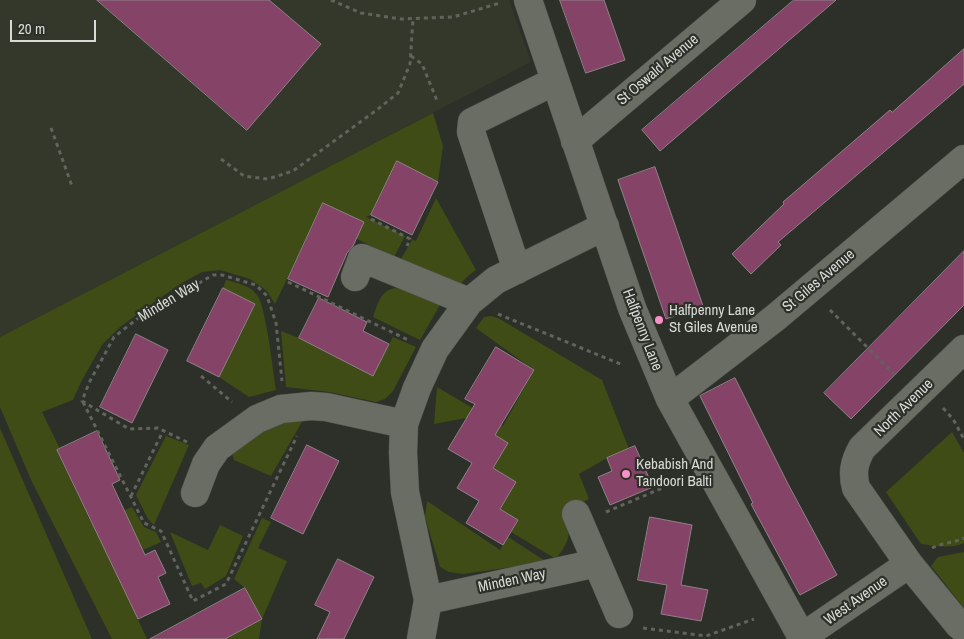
<!DOCTYPE html>
<html>
<head>
<meta charset="utf-8">
<style>
	body { margin:0 }
	#map { position:relative; width:964px; height:639px; overflow:hidden; background:#2d3028; font-family:"Archivo Narrow",sans-serif }
	canvas { display:block }
	.scale { position:absolute; left:10px; top:20px; width:86px; height:22px; box-sizing:border-box; border:2px solid #d8dad5; border-top:0; padding-left:6px; font-size:15px; line-height:18px; white-space:nowrap; color:#d8dad5; -webkit-text-stroke:4px #2d3028; paint-order:stroke }
</style>
</head>
<body>
<div id="map">
<canvas width="964" height="639"></canvas>
<div class="scale">20 m</div>
</div>
<script>
const g = document.querySelector('canvas').getContext('2d');
g.lineJoin = 'round';
function fill(path, color) { g.fillStyle = color; g.fill(path, 'evenodd'); }
function trace(path, color, width, dash) { g.strokeStyle = color; g.lineWidth = width; g.lineCap = dash ? 'butt' : 'round'; g.setLineDash(dash || []); g.stroke(path); }
function write(font, color, halo, rows, align = 'center') {
  g.font = font + ' "Archivo Narrow",sans-serif'; g.lineWidth = 4.5; g.setLineDash([]); g.textBaseline = 'middle'; g.strokeStyle = halo; g.fillStyle = color; for (const [text, x, y, turn = 0] of rows) {
    g.save(); g.translate(x, y); g.rotate((+turn || 0) * Math.PI / 180); g.textAlign = isNaN(turn) ? turn : align; if (halo) g.strokeText(text, 0, 0); g.fillText(text, 0, 0); g.restore();
  }
}
fill(new Path2D(`
	M0 0H509L531 62 0 337Z`), '#33382a');
fill(new Path2D(`
	M433 113 443 146 438 182 397 162 371 215 366 217 405 236 394 257 355 238 352 221 353 217 323 203 275 304 267 291 250 279 220 270 202 272 182 283 153 303 120 327 102 345 82 380 73 400 42 412 60 449 57 451 92 525 132 507 144 527 156 532 161 542 143 550 133 529 102 543 147 639H112L32 482 0 407V337Z
	M436 198 476 270 468 276 456 288 401 259 412 240 416 241Z
	M226 280C238 283 249 285 257 295 266 306 273 372 276 390L249 397 219 377 255 305 223 288Z
	M396 288 423 294 441 303 420 340 373 317C378 304 380 290 396 288Z
	M491 316 498 318 602 380 629 449 607 458 579 474 589 499 564 511C572 535 570 540 556 559L511 532 518 520 500 509 516 482 493 468 507 443 466 418 434 424 437 387 503 426 534 370 476 328 484 317Z
	M281 331 299 338 372 375 393 337 416 347 393 391 385 399 376 402 329 392 286 387Z
	M303 420 271 476 234 460 232 453 260 429 289 421Z
	M0 428 92 639H0Z
	M952 432 964 453V543C951 549 935 546 921 544L886 492Z
	M166 436 189 445 154 525 148 519 136 495Z
	M427 501 500 550 508 537 547 562 463 574 449 572 440 567 425 517Z
	M262 518 271 522 258 548 287 561 262 619 259 639H225L262 619 245 588 234 579Z
	M220 525 243 536 226 576 205 589 201 583 192 586 170 532 208 550Z
	M964 552V608L931 566 938 557Z`), '#3f4c16');
const building = new Path2D(`
	M97 0H269L321 44 247 130Z
	M560 0H604L625 60 586 73Z
	M794 0H836L660 151 642 130Z
	M964 49V84L778 242 781 245 751 274 732 254 784 204 783 202 890 110 892 112Z
	M397 161 438 182 412 235 371 215Z
	M655 167 703 306 666 319 618 180Z
	M323 203 364 222 353 246 347 253 328 297 288 279Z
	M964 251V305L851 419 824 393Z
	M223 288 255 304 219 377 187 361Z
	M319 298 367 322 363 331 389 344 373 376 299 338Z
	M136 334 168 350 132 423 100 407Z
	M496 347 534 370 495 435 508 443 493 468 516 482 500 509 518 520 503 545 466 523 479 501 457 488 472 463 448 449 475 404 465 399Z
	M735 378 788 484 837 575 800 595 751 504 753 503 700 396Z
	M97 431 120 480 112 484 145 555 155 550 166 573 158 577 170 604 138 619 57 450Z
	M307 445 339 461 303 534 271 518Z
	M635 446 653 487 610 505 598 477 612 471 607 458Z
	M650 517 692 525 681 585 708 590 701 621 661 614 667 585 638 580Z
	M338 559 374 577 344 639H317L330 612 315 605Z
	M245 588 262 619 225 639H150Z`);
fill(building, '#854367');
trace(building, '#8d8287', 1);
const minor = new Path2D(`
	M528 0 632 308 670 399 803 639
	M575 141 742 0
	M517 270 471 132 472 122 555 81
	M355 277 362 258 469 302
	M964 349 862 448C854 462 852 473 856 488L909 564 959 625 964 629
	M670 399 775 318 964 159
	M195 493 206 464 217 448 257 419 281 409 311 406 326 407 404 424
	M576 514 619 614
	M428 600 597 563
	M802 637 909 564
	M421 639 428 600 405 492 403 453 404 424 417 388 435 349 469 302 496 280 605 226`);
trace(minor, '#4c4e48', 29);
trace(new Path2D(`
	M331 0 361 13 401 19 453 17 500 3
	M411 56 422 64 438 103
	M51 128 72 186
	M221 159 244 176 268 179 293 171 378 109 398 93 410 64 413 19
	M371 219 410 239 407 246
	M288 282 408 340
	M830 310 896 376
	M498 314 623 365
	M201 376 232 402
	M83 402 144 523 161 531 193 601 226 584 297 436
	M943 408 953 419 964 439
	M187 442 158 428 129 429 82 401 89 383 114 337 137 319 213 275H222L256 285 267 296 276 323 282 381
	M131 496 163 431
	M606 512 679 481
	M932 548C942 543 953 543 964 538
	M643 628 706 636 754 619`), '#61645d', 3, [4, 4]);
trace(minor, '#6a6d64', 28);
for (const [x, y, r, color] of [
	[659,320,5,"#fa8fc8"],
	[626,474,5,"#fa8fc8"]
]) { const dot = new Path2D(); dot.arc(x, y, r, 0, 2 * Math.PI); g.fillStyle = color; g.fill(dot); trace(dot, '#2d3028', 2); }
write('15px', '#d8dad5', '#2d3028', [
	["St Oswald Avenue",658,70,-40],
	["St Giles Avenue",819,281,-40],
	["Minden Way",169,301,-31],
	["Halfpenny Lane",642,330,69],
	["North Avenue",904,408,-44],
	["Minden Way",512,581,-12],
	["West Avenue",856,601,-35]
]);
write('15px', '#d8dad5', '#2d3028', [
	["Halfpenny Lane",669,311],
	["St Giles Avenue",669,328],
	["Kebabish And",636,465],
	["Tandoori Balti",636,482]
], 'left');
</script>
</body>
</html>
